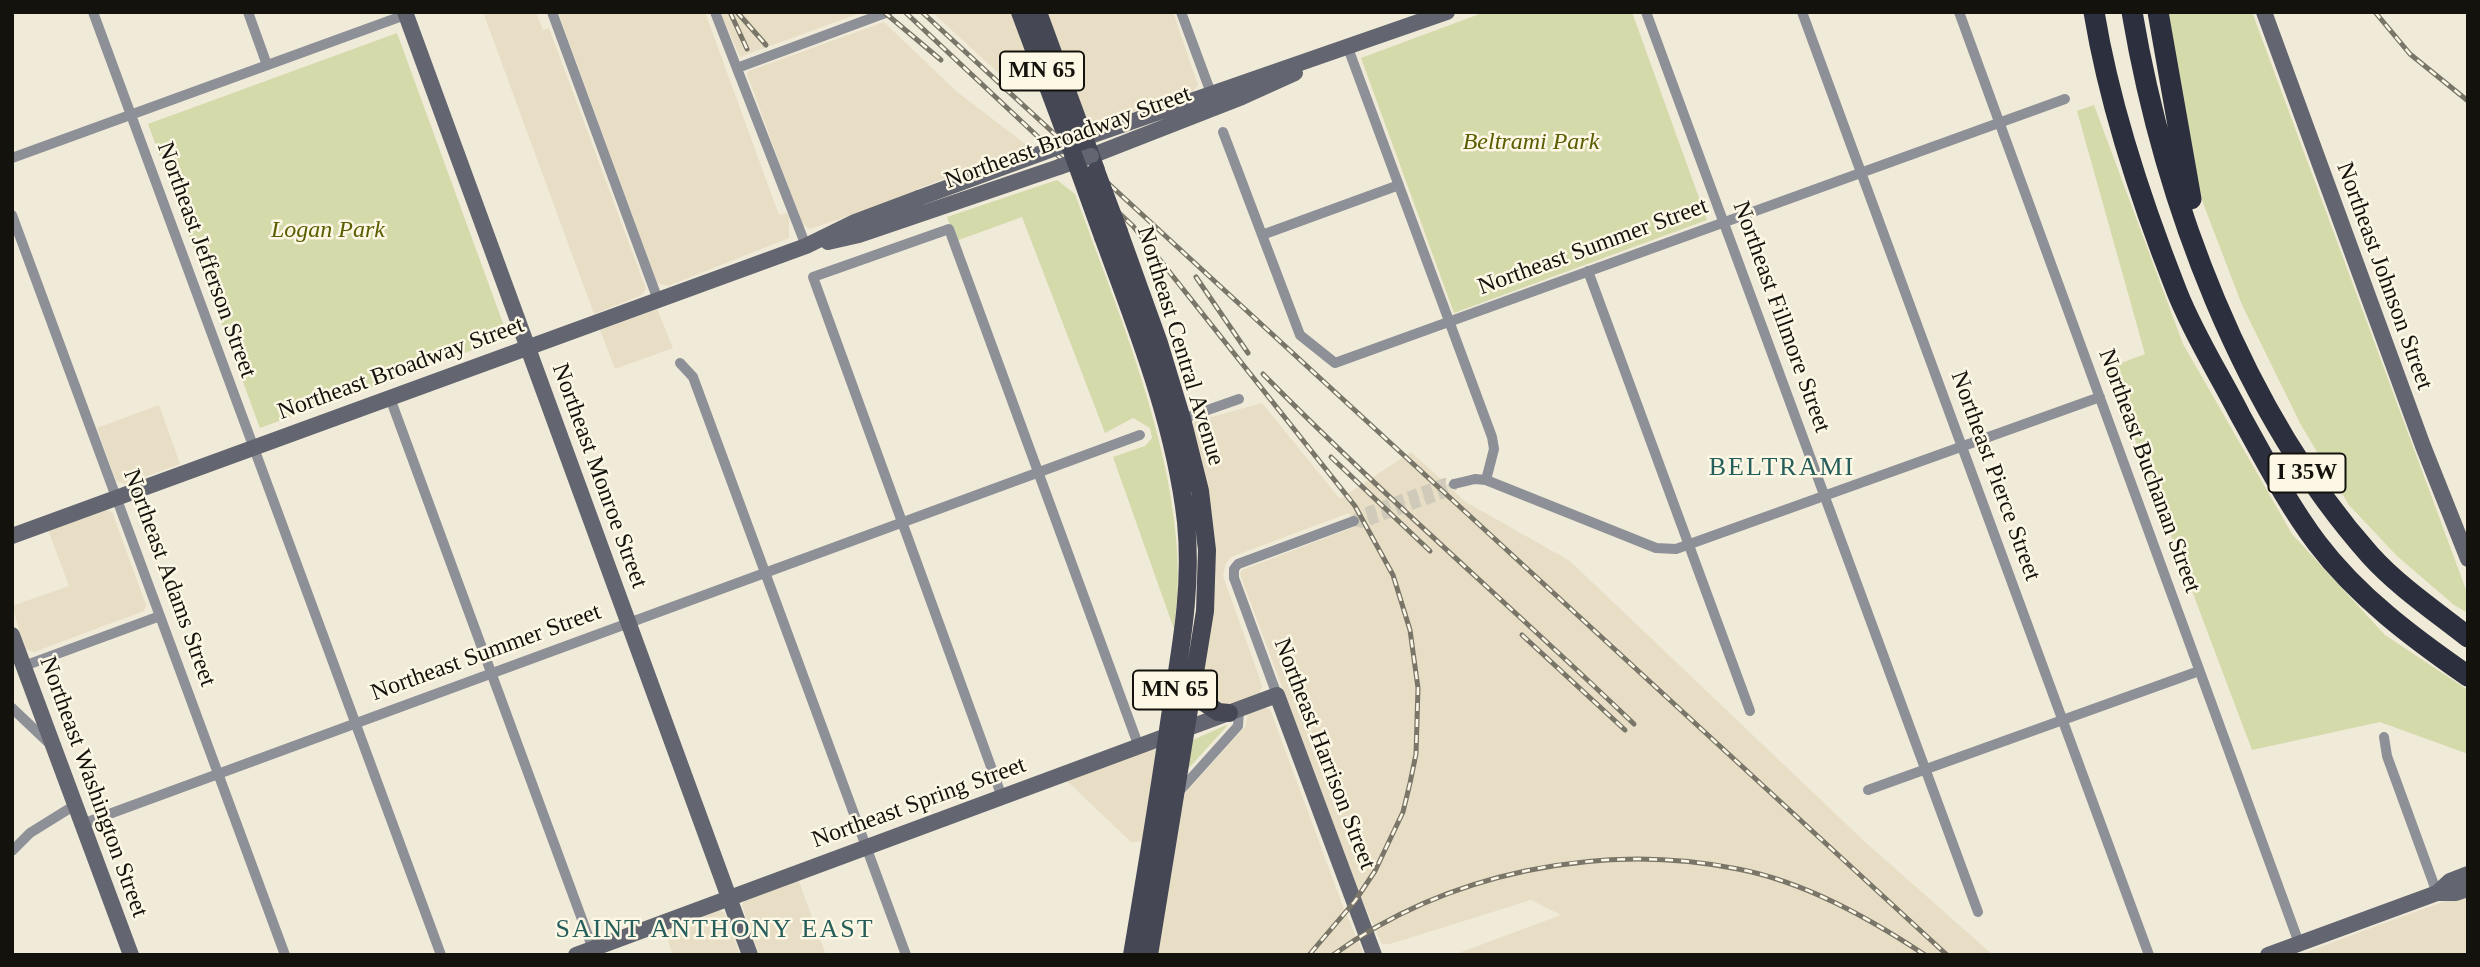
<!DOCTYPE html>
<html>
<head>
<meta charset="utf-8">
<style>
	body { margin:0 }
	#map { position:relative; width:2480px; height:967px; overflow:hidden; background:#f0ead8; font-family:Georgia,serif }
	canvas { display:block }
	.frame { position:absolute; inset:0; border:14px solid #14120c; pointer-events:none }
</style>
</head>
<body>
<div id="map">
<canvas width="2480" height="967"></canvas>
<div class="frame"></div>
</div>
<script>
const g = document.querySelector('canvas').getContext('2d');
g.lineJoin = 'round';
function fill(path, color) { g.fillStyle = color; g.fill(path, 'evenodd'); }
function trace(path, color, width, dash) { g.strokeStyle = color; g.lineWidth = width; g.lineCap = dash ? 'butt' : 'round'; g.setLineDash(dash || []); g.stroke(path); }
function write(font, color, halo, rows, align = 'center') {
  g.font = font + ' Georgia,serif'; g.lineWidth = 5; g.setLineDash([]); g.textBaseline = 'middle'; g.strokeStyle = halo; g.fillStyle = color; for (const [text, x, y, turn = 0] of rows) {
    g.save(); g.translate(x, y); g.rotate((+turn || 0) * Math.PI / 180); g.textAlign = isNaN(turn) ? turn : align; if (halo) g.strokeText(text, 0, 0); g.fillText(text, 0, 0); g.restore();
  }
}
fill(new Path2D(`
	M483 12H536L543 30 549 28 646 289 642 295 594 314Z
	M558 12H705L779 215 787 213 789 218V238L668 286 657 283Z
	M720 12H863L740 57Z
	M932 12H1013L1040 84 1018 91Z
	M1045 12H1173L1198 85 1193 92 1104 124 1094 123 1085 118Z
	M884 22 956 91 1028 146 917 189 918 192 810 229 802 224 747 74 749 71Z
	M657 309 673 348 615 369 600 330Z
	M1262 403 1340 499 1411 452 1466 502 1570 561 1864 841 1993 955H1453L1561 915 1531 900 1390 944H1382L1357 889 1240 574 1242 570 1357 526 1349 513 1231 557 1226 563 1223 576 1262 685 1260 694 1223 707 1214 706 1200 686 1211 601 1190 430 1194 422Z
	M159 405 180 464 125 484 116 481 97 428Z
	M105 510 112 512 146 605 144 611 34 652 25 649 12 606 69 586 48 530Z
	M1265 708 1270 709 1342 904 1364 955H1155L1177 802 1245 727 1248 714Z
	M1150 748 1156 750 1158 756 1145 841 1131 842 1067 781Z
	M798 879 826 955H759L742 906 745 899Z
	M2468 893V955H2299L2398 918Z
	M716 909 725 913 740 955H673L664 929Z`), '#e7dec5');
fill(new Path2D(`
	M1485 12H1632L1707 220 1454 313 1361 58Z
	M2166 12H2252L2468 595V613L2454 605 2397 556 2349 505 2301 425 2242 305 2203 203 2177 90Z
	M397 33 508 337 260 428 148 124Z
	M2094 105 2183 344 2292 534 2385 635 2468 690V754L2380 722 2252 750 2108 368 2145 354 2077 111Z
	M1057 180 1075 194C1121 321 1196 491 1174 629L1113 457 1145 446 1152 438 1150 428 1133 418 1105 433 1022 217 956 241 947 217Z
	M1226 725 1227 726 1187 770 1193 740Z`), '#d5daab');
trace(new Path2D(`
	M1354 521 1362 523 1450 491 1454 484
	M1354 521 1362 514 1445 483 1454 484`), '#cfcab9', 10, [10, 5]);
trace(new Path2D(`
	M93 12 441 955
	M248 12 267 65
	M552 12 658 300
	M715 12 806 246
	M1181 12 1211 93
	M1646 12 1978 912
	M1802 12 2149 955
	M1959 12 2299 943
	M1348 48 1492 437 1494 449 1486 480
	M737 68 888 12
	M1223 132 1300 335 1335 363 2065 99
	M12 158 405 15
	M12 215 285 955
	M1262 235 1399 185
	M1588 271 1750 711
	M680 363 693 377 906 955
	M390 398 594 952
	M1179 420 1239 399
	M1454 484 1475 479 1486 480 1656 548 1676 549 2100 397
	M24 666 160 616
	M1277 695 1234 578V569L1238 564 1354 521
	M12 708 51 745
	M2384 737 2387 756 2437 893
	M1868 790 2199 671
	M1176 795 1238 726 1239 710
	M1002 797 813 277 949 229 1139 747
	M82 824 1140 435
	M12 851 30 833 75 805`), '#8e9097', 10);
trace(new Path2D(`
	M405 12 750 955
	M2264 12 2423 446 2468 559
	M1073 142 1447 12
	M1091 156 1242 97 1295 73
	M828 242 859 235 1059 167
	M12 536 806 246 855 222 919 198
	M12 635 131 955
	M2437 893 2450 881 2468 874
	M576 955 1277 695 1374 955
	M2268 955 2437 893H2456L2468 889`), '#636670', 16);
trace(new Path2D(`
	M1020 12 1069 143
	M1038 12 1096 170
	M1119 232 1159 343 1182 419 1200 491 1207 550 1205 611 1149 955
	M1103 237C1137 329 1175 424 1186 522 1193 591 1179 656 1169 723 1158 801 1145 878 1132 955
	M1197 680 1202 701 1218 712 1229 713`), '#454854', 18);
trace(new Path2D(`
	M2094 12C2109 103 2143 206 2177 292 2194 335 2219 374 2240 415 2264 458 2287 503 2317 543 2357 596 2413 638 2468 676
	M2132 12C2164 200 2242 411 2370 555 2398 586 2435 611 2468 637
	M2158 12 2191 199`), '#2c2f3d', 21);
const rail = new Path2D(`
	M730 12 747 49
	M737 12 766 45
	M884 12 941 60
	M905 12 1133 226 1355 506 1393 575 1410 630 1418 688 1416 754 1410 783 1403 812 1375 871 1355 901 1309 955
	M922 12 1947 955
	M2375 12 2410 54 2468 101
	M1196 277 1248 353
	M1263 374C1382 495 1511 606 1634 724
	M1331 457 1430 551
	M1522 635 1625 730
	M1333 955C1446 873 1601 841 1738 869 1805 882 1869 918 1925 955`);
trace(rail, '#797569', 5);
trace(rail, '#fdf7e5', 2.5, [8]);
trace(new Path2D(`
	M1059 167 1091 156
	M919 198 1069 143`), '#636670', 16);
trace(new Path2D(`
	M1069 143 1103 237
	M1096 171 1119 232`), '#454854', 18);
for (const [x, y, w] of [
	[1042,71,84],
	[2307,473,77],
	[1175,690,84]
]) { const box = new Path2D(); box.roundRect(x - w / 2, y - 19.5, w, 39, 5); g.fillStyle = '#fdf7e5'; g.fill(box); trace(box, '#14120c', 2); }
write('bold 23px', '#14120c', null, [
	["MN 65",1042,71],
	["I 35W",2307,473],
	["MN 65",1175,690]
]);
write('24px', '#14120c', '#fdf7e5', [
	["Northeast Broadway Street",1068,138,-20],
	["Northeast Summer Street",1593,247,-20],
	["Northeast Jefferson Street",206,260,70],
	["Northeast Johnson Street",2384,276,70],
	["Northeast Fillmore Street",1781,317,70],
	["Northeast Central Avenue",1180,346,73],
	["Northeast Broadway Street",401,369,-20],
	["Northeast Buchanan Street",2149,471,70],
	["Northeast Monroe Street",599,476,70],
	["Northeast Pierce Street",1995,476,70],
	["Northeast Adams Street",169,578,70],
	["Northeast Summer Street",486,653,-20],
	["Northeast Harrison Street",1324,754,69],
	["Northeast Washington Street",93,787,70],
	["Northeast Spring Street",919,803,-20]
]);
write('italic 24px', '#5a5d00', '#fdf7e5', [
	["Beltrami Park",1531,143],
	["Logan Park",328,231]
]);
g.letterSpacing = '2px';
write('26px', '#255e5a', '#fdf7e5', [
	["BELTRAMI",1782,468],
	["SAINT ANTHONY EAST",715,930]
]);
g.letterSpacing = '0px';
</script>
</body>
</html>
